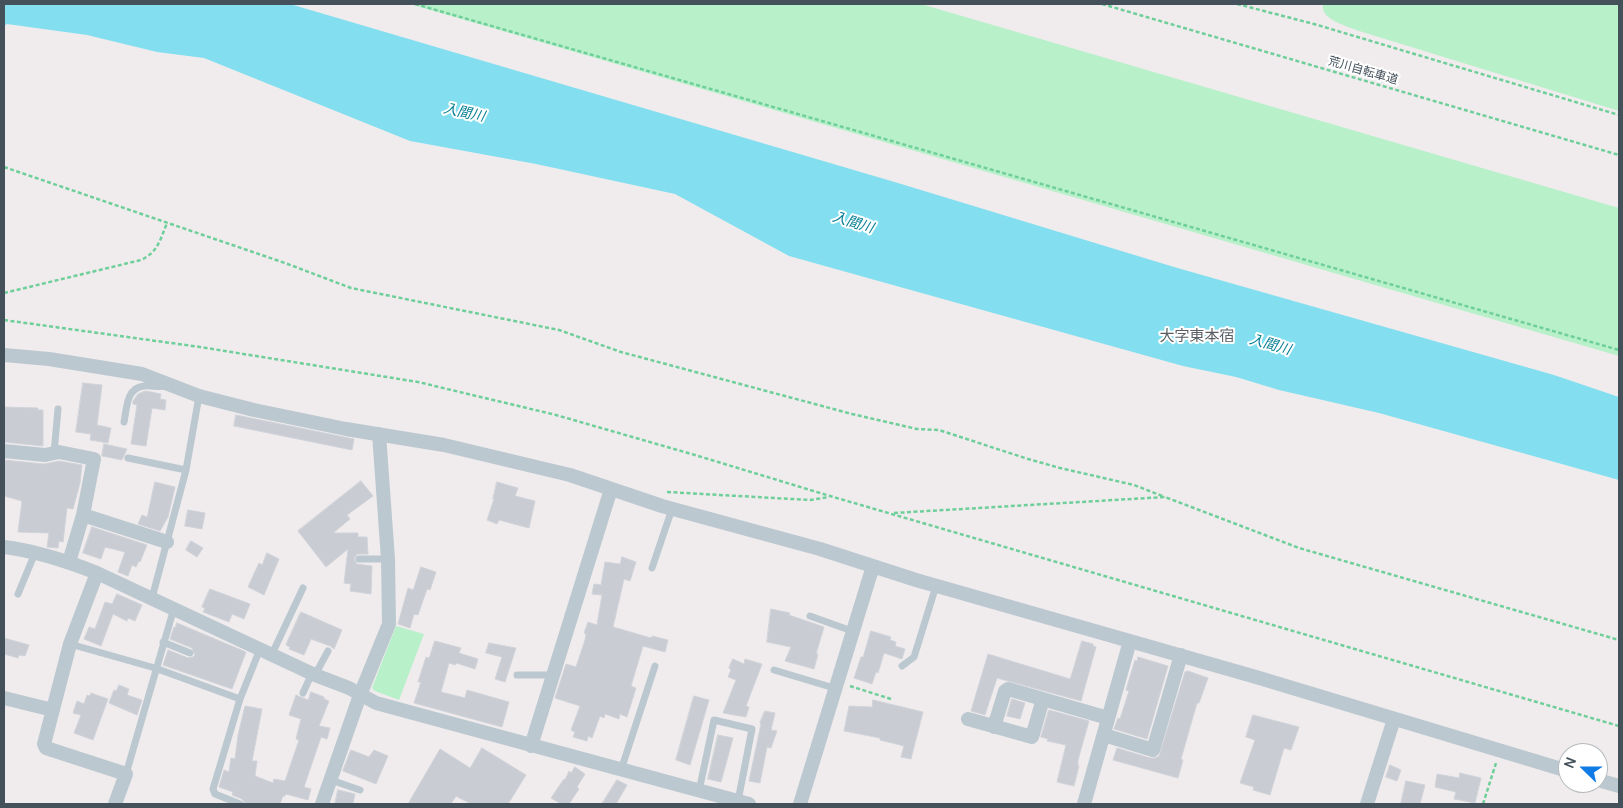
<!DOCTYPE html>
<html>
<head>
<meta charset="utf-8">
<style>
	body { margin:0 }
	#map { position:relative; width:1623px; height:808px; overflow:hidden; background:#f0eced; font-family:Manrope,sans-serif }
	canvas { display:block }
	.frame { position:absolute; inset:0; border:5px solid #44515b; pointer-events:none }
	.north { position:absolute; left:1558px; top:743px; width:50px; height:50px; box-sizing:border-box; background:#fff; border:1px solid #b4b9bd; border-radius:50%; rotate:292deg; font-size:14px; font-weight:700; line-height:20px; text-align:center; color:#44515b }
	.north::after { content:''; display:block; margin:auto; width:18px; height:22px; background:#117be5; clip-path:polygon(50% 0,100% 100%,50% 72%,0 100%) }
</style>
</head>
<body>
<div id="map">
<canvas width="1623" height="808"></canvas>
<div class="frame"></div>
<div class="north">N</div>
</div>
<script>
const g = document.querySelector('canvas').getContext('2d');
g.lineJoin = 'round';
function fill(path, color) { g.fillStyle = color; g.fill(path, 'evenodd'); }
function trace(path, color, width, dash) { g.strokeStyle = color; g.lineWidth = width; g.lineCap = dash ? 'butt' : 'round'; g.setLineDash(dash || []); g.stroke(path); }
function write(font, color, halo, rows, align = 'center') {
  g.font = font + ' Manrope,"Noto Sans JP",sans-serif'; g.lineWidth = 4; g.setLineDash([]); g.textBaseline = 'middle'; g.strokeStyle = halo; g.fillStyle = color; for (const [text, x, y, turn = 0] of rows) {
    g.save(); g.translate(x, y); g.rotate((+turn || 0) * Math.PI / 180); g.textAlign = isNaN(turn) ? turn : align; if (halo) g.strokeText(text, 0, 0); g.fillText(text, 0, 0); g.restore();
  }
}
fill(new Path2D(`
	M410 4H921L1619 208V356Z
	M1323 4H1619V111L1356 30C1344 25 1320 19 1323 4Z
	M396 626 424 634 399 700 375 691 372 688Z`), '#b8f0ca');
fill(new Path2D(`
	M4 4H290L898 183 1174 267 1554 375 1619 397V480L1379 413 1279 390 1236 377 1183 366 789 256 675 194 536 164 410 141 204 58 157 52 87 35 7 24 4 26Z`), '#83dfef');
const building = new Path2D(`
	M83 383 102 385 97 425 111 428 108 443 90 440 91 434 76 432Z
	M146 391 161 394 160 399 166 400 165 410 152 408 146 446 131 444 137 405 133 404V401L138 394Z
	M4 407 38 408V410H43V446L4 442Z
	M236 415 354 439 352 450 234 426Z
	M104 444 127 449 122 460 102 456Z
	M4 460 44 464 59 461 82 465 80 483 73 509 67 508 63 542 59 541 58 548 47 547 49 533 18 532 22 501 4 496Z
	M361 481 373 496 347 515 350 519 333 533H358V537H367L368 554H357L354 559 357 564 372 566 371 594 350 591 351 584 344 583 348 549 326 567 298 531Z
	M155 482 175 487 168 517 160 531 138 524 142 515 147 517Z
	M497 482 518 488 515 496 535 501 529 528 499 520 497 524 487 520 494 499H493Z
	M188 510 205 513 202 529 185 526Z
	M92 527 147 545 140 562 139 561 136 567 132 565 128 576 118 572 125 552 105 547 101 559 83 553Z
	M191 541 203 548 197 557 186 550Z
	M267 553 279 559 264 595 248 587 259 563 262 565Z
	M622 557 636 562 630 581 624 579 613 627 651 638 652 636 668 640 665 652 643 646 631 686 636 688 627 717 620 714 619 719 605 714 604 718 600 716 592 738 588 736 587 741 573 737 575 732 571 730 580 706 555 698 566 664 576 667 585 640 586 634 584 633 588 622 597 625 602 595 592 594 594 584 601 585 605 562 620 564Z
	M421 567 436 572 430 590 427 589 418 615 414 614 410 628 398 624 408 588 413 590Z
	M210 589 250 604 244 619 232 614 229 622 203 612 205 608 202 607Z
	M117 594 142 605 135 621 128 618 127 621 113 614 101 646 84 639 89 627 95 629 105 602 112 604Z
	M771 609 790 613 789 615 824 627 816 654H818L814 669 785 661 791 647 767 642Z
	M301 612 342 630 334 649 330 646 311 639 304 655 289 649 290 647 286 645Z
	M177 623 246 652 232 689 163 665 168 650 188 658 193 657 195 655 192 648 170 639 174 627 175 628Z
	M871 631 891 637 890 640 896 642 895 646 905 649 902 659 884 653 878 673 876 672 872 684 854 678 861 657H863Z
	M4 638 29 645 25 656 19 655 18 658 4 654Z
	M435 641 461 648 459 653 478 659 475 669 456 663 455 665 449 663 441 692 465 698 467 690 509 702 502 727 414 703 421 682H418L426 657 429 658Z
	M1082 641 1093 644V646L1096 647 1081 701 997 678 985 715 971 711 988 654 1070 679Z
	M489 643 516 648 505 682 495 679 502 657 486 653Z
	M1138 657 1168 666 1147 739 1114 729 1118 718 1120 719 1129 691 1126 690 1128 683 1135 660 1137 661Z
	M733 659 744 664 745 659 762 664 746 706 749 707 746 717 723 713 736 680 728 677 731 670 729 668Z
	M1188 671 1208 678 1199 703H1197L1181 759 1183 760 1178 778 1113 760 1117 748 1150 758H1155L1159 756 1185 672Z
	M119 685 129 689 127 695 142 700 137 715 109 703 114 690 116 691Z
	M311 692 324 697V699L329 701 319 726 330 728 327 739 321 737 304 787 311 789 308 800 286 794 285 796H283L280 804H245L242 799 232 795 233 792 219 787 224 770 229 772 231 758 235 759 238 735 245 706 262 709 252 761H257L255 776 273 783 274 779 285 781 299 740 296 739 301 719 289 715 296 695 308 700Z
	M91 693 108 699 93 740 74 733 81 715 73 713 77 701 84 704 87 695 90 696Z
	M694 696 709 700 690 765 676 760Z
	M1012 699 1025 703 1020 719 1007 716Z
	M873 700 923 712 911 759 901 757 904 746 880 740V738L844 731 849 706 872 707Z
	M1049 710 1089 721 1078 760V766H1079L1074 786 1057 782 1066 745 1047 741 1048 739 1041 737Z
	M765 711 775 713 771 730 777 731 771 748 767 747 760 783 749 781 761 724 760 723Z
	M1253 715 1299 727 1291 750 1284 748 1270 795 1253 790 1254 787 1240 783 1255 740 1246 737Z
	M718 735 733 738 721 782 708 779Z
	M482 748 526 775 508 804H471L456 796 451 804H408L440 749 470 768Z
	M351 750 369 757 374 750 388 756 376 784 343 771Z
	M1390 765 1401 770 1397 781 1386 777Z
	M575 767 585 774 577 787 579 789 569 804H561L551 798 564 779 565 780 569 771 571 773Z
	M1460 773 1481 778 1475 803 1454 799 1456 792 1435 787 1437 774 1459 778Z
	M617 780 627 785 616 804H602Z
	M1406 781 1425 785 1420 804H1401Z
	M338 790 355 794 353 804H335Z`);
fill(building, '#c9ccd2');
trace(building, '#d0d3d9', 1);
trace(new Path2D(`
	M415 4 1619 350
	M1102 4 1619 155
	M1237 4 1314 24 1619 115
	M4 167 285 263 351 288 559 330 621 352 852 414 917 429 939 430 1028 459 1060 468 1134 485 1165 497
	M4 293 141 260C158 252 160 240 167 223
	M4 320 200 347 418 382 556 415 695 455 830 496 1619 726
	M667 492 810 500 829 497
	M894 513 1165 497 1299 548 1619 640
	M850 686 891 699
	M1483 804 1496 763`), '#6fcf9a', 2.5, [4, 2.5]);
trace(new Path2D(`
	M124 422C127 408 126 388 144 386 151 385 158 388 165 386
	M54 453 58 409
	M128 458 186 470
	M359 559H388
	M652 568 672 509
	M18 594 35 553
	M152 598 186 470 199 396
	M810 616 852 631
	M163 642 190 653
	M70 644 155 668 240 699
	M272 654 303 588
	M902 666 914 657 936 586
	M774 670 834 688
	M315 675 328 651
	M517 675H553
	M303 693 312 673
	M621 770 655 666
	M126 774 174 608
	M331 780 360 790
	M699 791 714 720 752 729 738 801
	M240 804 215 794 213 789 240 699 260 649`), '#bcc8d0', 7);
trace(new Path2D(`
	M4 355 49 359 142 374 199 396 254 410 346 429 444 445 570 475 662 506 820 549 916 580 1256 677 1568 771
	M4 451 45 455 59 452 94 459 83 515 69 562
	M83 515 167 542
	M4 547C36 551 67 561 97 573L315 675 349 688 376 703 749 804
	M97 573 70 644 44 744 46 748 126 774 115 804
	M4 698 53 710
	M968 719 1032 737 1043 699
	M994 727 1005 691 1008 689 1108 718
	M1104 735 1153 750 1181 655
	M531 746 611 489
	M1598 780 1619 786
	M322 804 360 695 389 624 388 559 379 434
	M800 804 873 566
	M1084 804 1130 641
	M1367 804 1394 719`), '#bcc8d0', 14);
write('12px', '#44515b', '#fff', [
	["荒川自転車道",1363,71,16]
]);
write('italic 14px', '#088095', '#fff', [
	["入間川",464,113,12],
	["入間川",853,223,17],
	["入間川",1270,345,16]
]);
write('15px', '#595e62', '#fff', [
	["大字東本宿",1197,337]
]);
</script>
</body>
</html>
